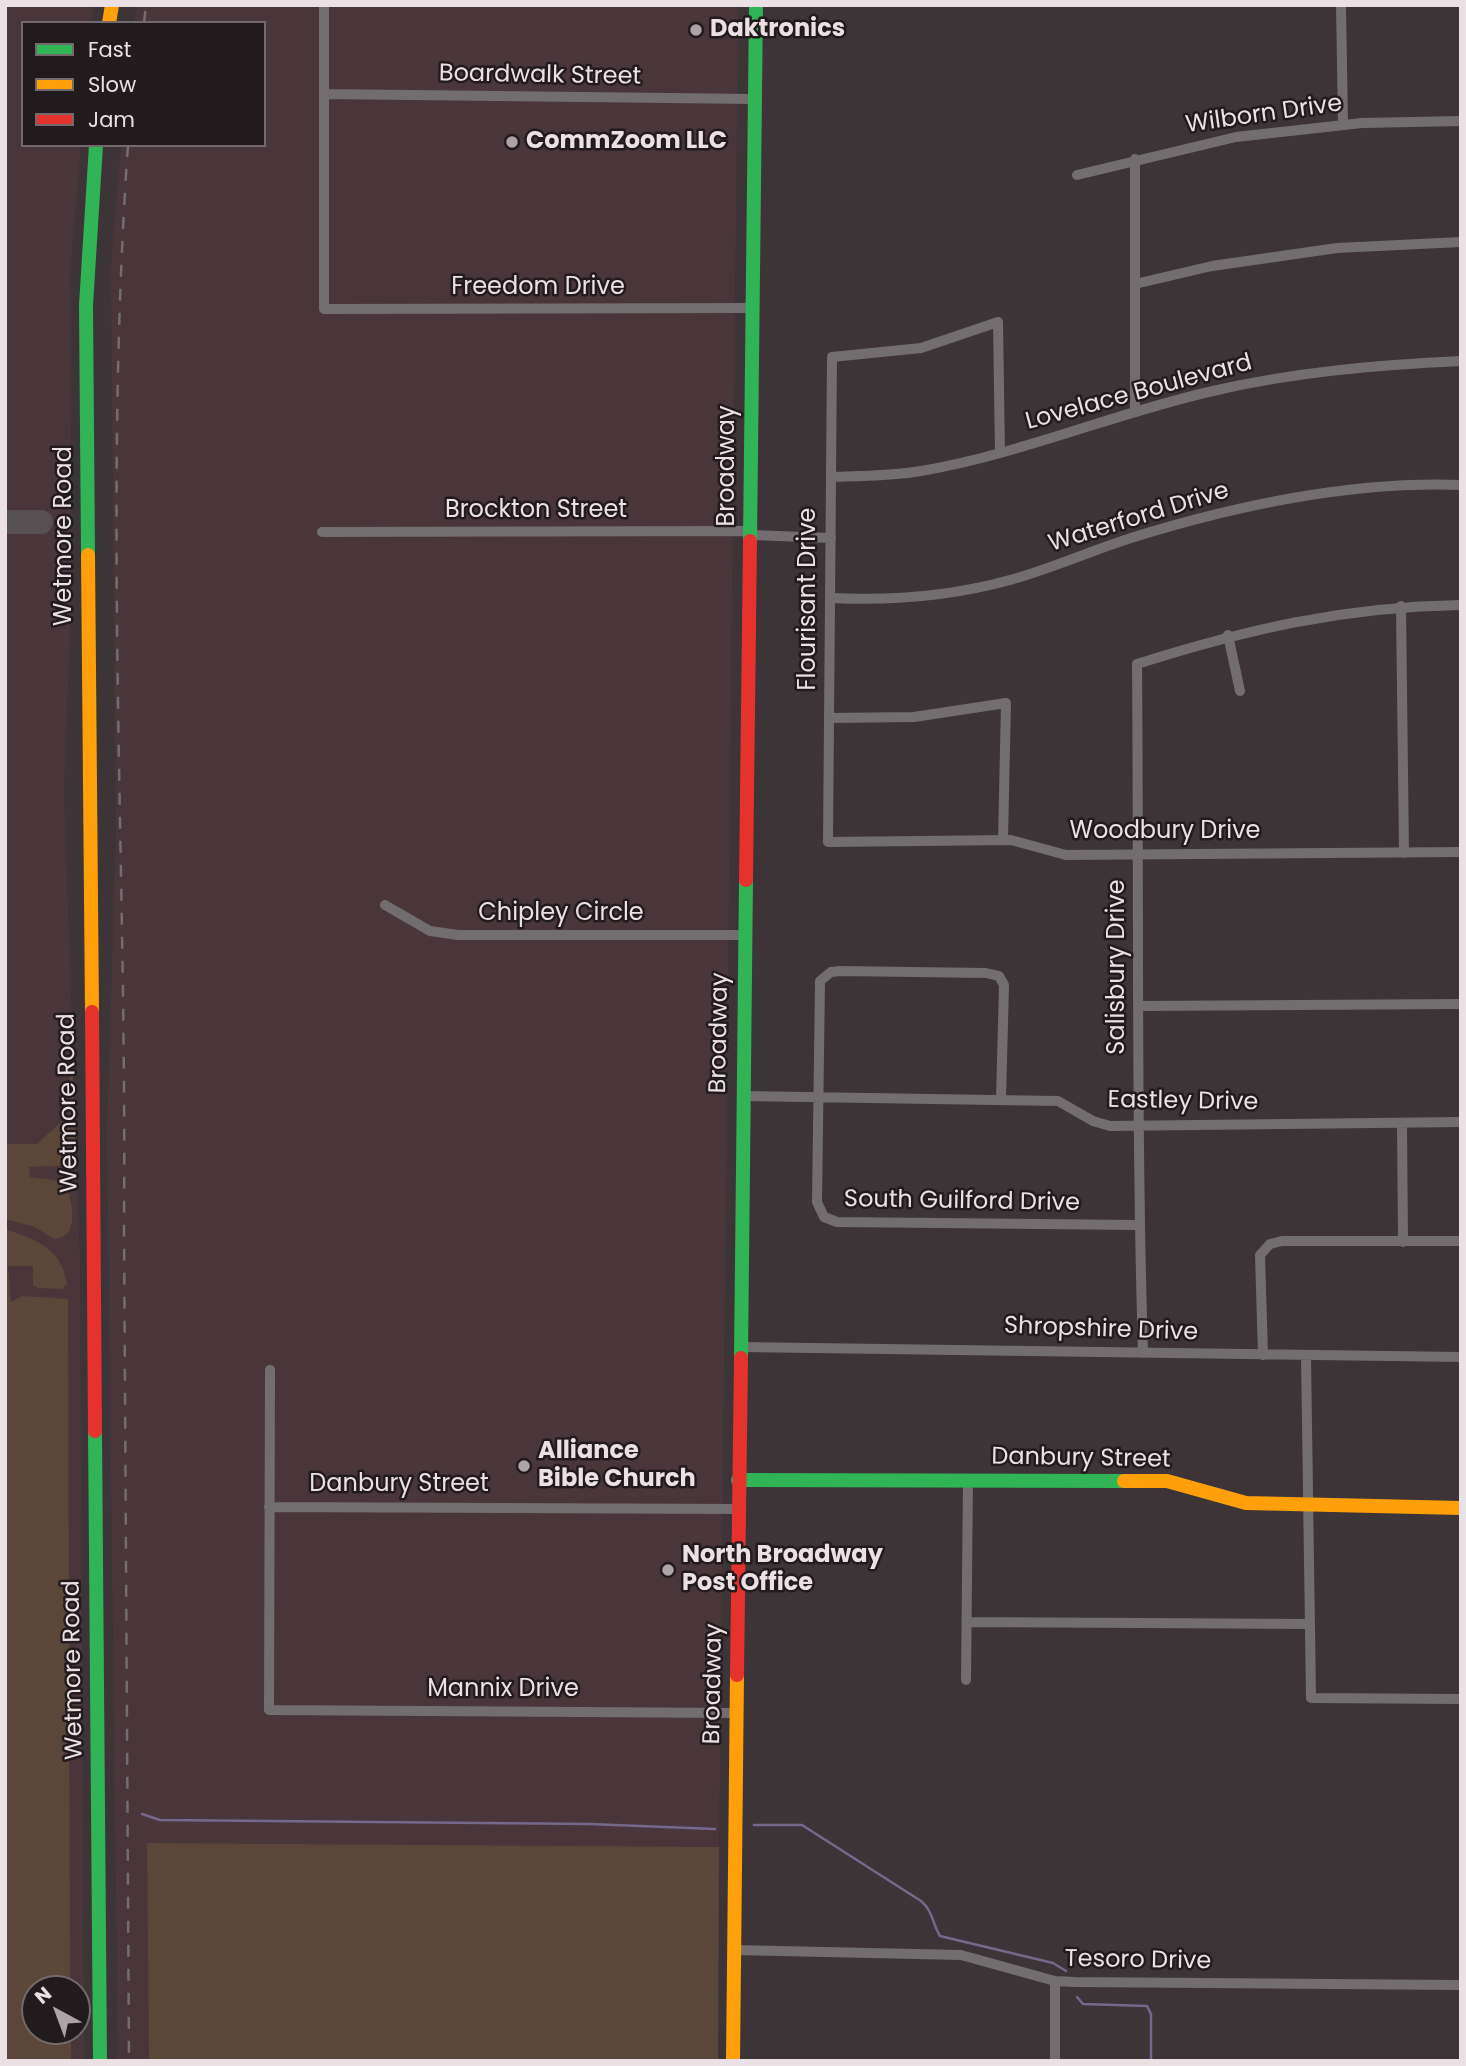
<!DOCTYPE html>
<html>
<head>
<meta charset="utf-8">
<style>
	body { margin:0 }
	#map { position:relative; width:1466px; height:2066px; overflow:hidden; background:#3c3436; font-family:Poppins,sans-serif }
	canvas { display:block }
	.frame { position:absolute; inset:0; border:7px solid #ebe1e4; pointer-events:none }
	.legend { position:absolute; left:21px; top:21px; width:245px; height:126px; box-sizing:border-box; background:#211b1d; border:2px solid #726a6d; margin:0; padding:9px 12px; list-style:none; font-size:21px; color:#ebe1e4 }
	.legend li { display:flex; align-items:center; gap:14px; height:35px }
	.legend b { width:35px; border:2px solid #726a6d }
	.north { position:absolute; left:21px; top:1975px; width:70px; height:70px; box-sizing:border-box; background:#211b1d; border:2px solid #726a6d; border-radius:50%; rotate:319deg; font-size:19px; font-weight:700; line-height:28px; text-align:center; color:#ebe1e4 }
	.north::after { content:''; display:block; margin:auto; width:24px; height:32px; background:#aea4a7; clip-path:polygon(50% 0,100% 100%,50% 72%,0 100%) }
</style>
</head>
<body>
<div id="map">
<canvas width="1466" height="2066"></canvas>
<div class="frame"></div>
<ul class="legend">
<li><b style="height:9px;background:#30b455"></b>Fast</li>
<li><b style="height:9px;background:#ff9f0a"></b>Slow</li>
<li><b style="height:9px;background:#e5322d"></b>Jam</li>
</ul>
<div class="north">N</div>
</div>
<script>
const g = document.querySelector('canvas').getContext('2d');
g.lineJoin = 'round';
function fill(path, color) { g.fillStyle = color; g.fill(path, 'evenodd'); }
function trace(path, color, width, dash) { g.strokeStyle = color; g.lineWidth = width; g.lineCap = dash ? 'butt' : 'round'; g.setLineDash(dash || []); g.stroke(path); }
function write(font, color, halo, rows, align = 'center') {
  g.font = font + ' Poppins,sans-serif'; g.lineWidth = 5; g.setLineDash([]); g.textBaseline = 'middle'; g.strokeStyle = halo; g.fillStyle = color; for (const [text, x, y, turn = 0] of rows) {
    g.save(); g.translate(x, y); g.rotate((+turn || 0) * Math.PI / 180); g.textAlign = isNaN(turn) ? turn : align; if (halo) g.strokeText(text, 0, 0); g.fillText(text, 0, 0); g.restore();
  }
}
fill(new Path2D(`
	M5 5H93L92 23H23V145H81L70 272 72 579 64 791 80 1263 84 2061H5ZM35 1989H77V2031H35Z
	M137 5H738L719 1847 147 1843 149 2061H118L107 1133 116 833 111 269 121 145H264V23H134Z`), '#49363b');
fill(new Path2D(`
	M70 1005 76 1165 29 1167 30 1177 62 1181C71 1190 76 1220 69 1231 66 1237 59 1238 54 1239L35 1227 5 1219V1144H37L70 1114Z
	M5 1229C36 1240 61 1247 67 1284L62 1289 38 1288 33 1285V1266H8L11 1302 22 1296 68 1299 70 1989H35V2031H71V2061H5Z
	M147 1843 719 1847 718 2061H149Z`), '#5b4739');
trace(new Path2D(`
	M142 1814 160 1820 590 1824 715 1829
	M754 1825H802L921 1901C933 1911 932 1923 940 1936L1053 1963 1066 1971
	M1077 1997 1083 2004 1147 2006 1151 2014V2061`), '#74698c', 2.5);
trace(new Path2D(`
	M5 522H41`), '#575052', 24);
trace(new Path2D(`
	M324 5V309L752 308
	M1341 5 1343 125
	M325 94 754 99
	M1135 159V411
	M1077 175 1236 137 1362 123 1461 121
	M1135 284 1212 266 1337 248 1461 242
	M1000 453 998 322 921 348 832 357 828 842 1011 840 1066 855 1461 852
	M831 477C861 476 891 476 921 471 1021 454 1115 413 1213 391 1294 372 1377 365 1461 361
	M322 532 751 531
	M751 535 831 538
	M831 598C891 601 952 596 1010 580 1051 569 1090 551 1131 538 1234 506 1353 481 1461 485
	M1401 606 1404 853
	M1228 635 1240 691
	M829 718 914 717 1006 703 1003 840
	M385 905 430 931 458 935H745
	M1140 1006 1461 1004
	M742 1096 1058 1101 1093 1121 1110 1126 1461 1122
	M1001 1099 1004 985 999 976 986 973 840 971 831 972 820 981 817 1202 824 1217 837 1222 1139 1225
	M1402 1123 1403 1242
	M740 1347 1461 1357
	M1143 1353C1136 1124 1139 894 1137 664 1248 629 1343 607 1461 605
	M1263 1355 1260 1255 1270 1244 1282 1241H1461
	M1306 1355 1311 1698 1461 1699
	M270 1370 269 1710 736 1713
	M269 1507 738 1509
	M967 1622 1310 1624
	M966 1680 968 1479
	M734 1950 961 1955 1055 1981 1075 1982 1461 1985
	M1055 2061V1981`), '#726e70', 10);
trace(new Path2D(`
	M750 541 756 5
	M88 555 86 305 96 145
	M741 1358 746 880
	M95 1431 100 2061
	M738 1480 1124 1481`), '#30b455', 14);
trace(new Path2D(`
	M109 23 112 5
	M88 555 92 1012
	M1124 1481H1167L1246 1503 1461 1508
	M733 2061 737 1675`), '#ff9f0a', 14);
trace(new Path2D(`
	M746 880 750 541
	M92 1012 95 1431
	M737 1675 741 1358`), '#e5322d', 14);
trace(new Path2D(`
	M144 23 146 5
	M128 145C103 504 127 865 124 1224L129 2061`), '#726d6e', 2.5, [12, 12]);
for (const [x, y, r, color] of [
	[696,30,7,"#aea4a7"],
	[512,142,7,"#aea4a7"],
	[524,1466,7,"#aea4a7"],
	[668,1570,7,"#aea4a7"]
]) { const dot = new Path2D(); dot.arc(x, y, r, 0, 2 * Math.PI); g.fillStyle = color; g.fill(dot); trace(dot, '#211b1d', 2.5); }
write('bold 24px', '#ebe1e4', '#211b1d', [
	["Daktronics",710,30],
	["CommZoom LLC",526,142],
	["Alliance",538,1452],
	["Bible Church",538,1480],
	["North Broadway",682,1556],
	["Post Office",682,1584]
], 'left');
write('24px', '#ebe1e4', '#211b1d', [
	["Boardwalk Street",540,76,1],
	["Wilborn Drive",1264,115,-8],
	["Freedom Drive",538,288],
	["Lovelace Boulevard",1139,393,-15],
	["Broadway",728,466,-90],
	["Brockton Street",536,511],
	["Waterford Drive",1139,518,-17],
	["Wetmore Road",65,536,-90],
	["Flourisant Drive",809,599,-90],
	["Woodbury Drive",1165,832],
	["Chipley Circle",561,914],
	["Salisbury Drive",1118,967,-90],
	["Broadway",720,1033,-89],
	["Eastley Drive",1183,1102,1],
	["Wetmore Road",69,1103,-91],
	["South Guilford Drive",962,1202,1],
	["Shropshire Drive",1101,1330,2],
	["Danbury Street",1081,1459,1],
	["Danbury Street",399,1485],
	["Wetmore Road",74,1670,-91],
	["Broadway",714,1684,-89],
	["Mannix Drive",503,1690],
	["Tesoro Drive",1138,1961,1]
]);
</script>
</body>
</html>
